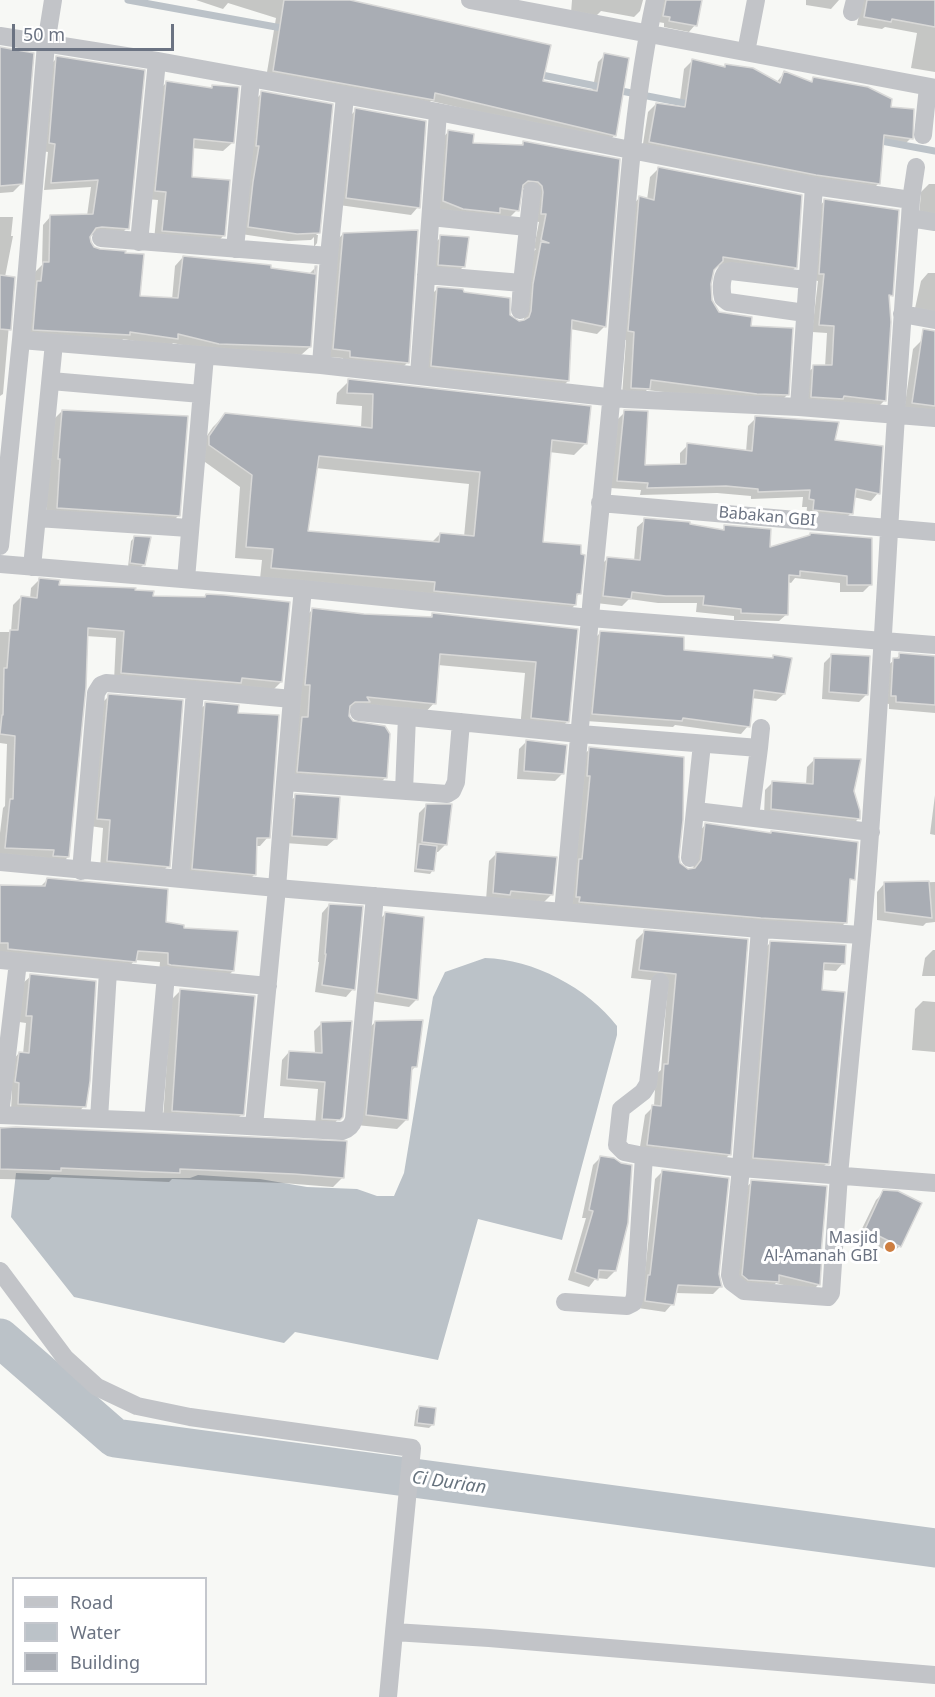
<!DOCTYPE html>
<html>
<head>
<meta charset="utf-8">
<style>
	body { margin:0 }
	#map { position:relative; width:935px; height:1697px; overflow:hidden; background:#f7f8f5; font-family:"Noto Sans",sans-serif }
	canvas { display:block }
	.legend { position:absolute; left:12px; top:1577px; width:195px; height:108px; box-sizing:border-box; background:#fff; border:2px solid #c4c7cd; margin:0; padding:8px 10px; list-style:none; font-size:18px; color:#6b7382 }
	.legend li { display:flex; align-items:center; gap:12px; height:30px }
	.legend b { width:30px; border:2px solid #c4c7cd }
	.scale { position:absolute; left:12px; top:24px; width:162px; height:27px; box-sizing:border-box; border:3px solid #6b7382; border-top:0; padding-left:8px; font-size:18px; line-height:21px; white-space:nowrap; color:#6b7382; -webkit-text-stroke:4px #fff; paint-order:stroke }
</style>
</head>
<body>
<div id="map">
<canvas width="935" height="1697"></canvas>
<ul class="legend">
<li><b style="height:8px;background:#c2c4c8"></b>Road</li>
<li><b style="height:16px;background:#bbc2c8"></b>Water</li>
<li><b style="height:16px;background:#a9adb4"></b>Building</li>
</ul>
<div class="scale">50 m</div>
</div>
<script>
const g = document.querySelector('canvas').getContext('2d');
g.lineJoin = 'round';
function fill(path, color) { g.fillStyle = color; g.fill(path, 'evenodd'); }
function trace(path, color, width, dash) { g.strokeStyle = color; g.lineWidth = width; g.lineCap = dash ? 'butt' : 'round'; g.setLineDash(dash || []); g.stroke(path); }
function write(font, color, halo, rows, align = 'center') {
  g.font = font + ' "Noto Sans",sans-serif'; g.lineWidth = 6; g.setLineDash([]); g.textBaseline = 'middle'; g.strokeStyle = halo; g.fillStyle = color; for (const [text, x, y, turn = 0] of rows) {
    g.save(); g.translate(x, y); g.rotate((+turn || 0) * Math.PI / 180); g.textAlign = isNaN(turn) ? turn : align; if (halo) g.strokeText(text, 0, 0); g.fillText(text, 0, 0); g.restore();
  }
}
fill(new Path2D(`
	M485 958C533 959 588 988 617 1026V1035L562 1240 478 1219 438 1360 295 1332 284 1343 74 1297 11 1217 16 1173 142 1178H190L198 1175 260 1179 307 1187 357 1189 377 1196H394L404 1173 433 997 445 972Z`), '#bbc2c8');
fill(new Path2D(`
	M196 0H337L542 82 592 92 598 62 605 55 615 135 607 142 431 101 425 106 266 78 276 18 228 3 223 9Z
	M572 0H643L640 11 634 17 601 11 596 16 571 13Z
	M657 0H700L695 25 689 32 664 27V23L658 22Z
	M806 0H839L831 9 806 5Z
	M862 0H918L935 3V72L911 68 917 33 885 27 882 29 857 25Z
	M0 49 21 184 13 192 0 193Z
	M57 58 127 228 119 236 88 235 90 244 100 251 138 298 172 300 175 266 183 257 309 274 315 268 310 347 301 355 210 351 173 343 169 347 123 339 120 343 26 337 35 272 42 265 43 225 51 216H87L91 187 44 190 48 152 41 151 49 66Z
	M692 61 723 68 726 66 776 83 784 73 810 83 814 79 889 108 911 138 903 146 882 143 879 183 871 191 642 150 648 112 656 104 679 108 684 69Z
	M167 82 209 90 213 86 232 143 223 151 192 148 190 178 223 236 215 245 154 240 158 200 147 199 158 91Z
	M262 93 319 232 316 235H318L317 243 314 247V237L311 240 288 241 241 234 254 101Z
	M356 110 418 207 411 215 339 205 348 118Z
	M448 132 471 144 519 147 524 142 605 326 597 334 570 329 568 381 560 389 424 374 429 297 437 289 509 316 518 323 524 320 526 294 533 252 536 249 534 248 539 222 534 221 530 189 521 188 517 210 509 218 436 209 441 140Z
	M659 168 796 267 787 276 716 266 713 269 709 284 711 301 718 313 749 328 787 395 778 404 747 402 647 390 639 397 622 396 626 340 620 339 631 207 639 198 647 200 650 177Z
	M929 184H935V221L919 217 921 192Z
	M825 200 891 295 887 299 884 401 877 408 804 403 806 374 814 367H825L827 333 812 332 818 281 813 280 818 208Z
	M0 217H13L11 236H13L5 277 13 278 3 394 0 396Z
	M343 234 407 363 399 371 342 364 343 358 326 357 335 242Z
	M441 237 464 266 456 274 431 272 433 245Z
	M928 273H935V315L914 313 921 281Z
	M922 340 935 342V416L904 411 913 349Z
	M349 381 586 443 574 455 549 452 542 543 579 594 575 598V605L563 616 260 579 262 560 235 558 240 487 198 457V449L213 427 225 415 361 428 362 406 336 404 337 393ZM316 468 469 484 464 537 440 534 431 543 306 532Z
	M62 411 179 515 167 527 46 519 50 423Z
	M625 412 643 467 680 466V453L688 445 746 452 748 426 756 418 834 441 878 493 871 501 853 497 851 513 843 521 806 517 807 507H802L803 497 751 499V496L717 493 640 495 641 490 610 488 617 420Z
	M645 520 721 531 725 527 768 550 808 537 871 584 863 592H840V583L795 578 791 583 788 582 787 614 779 621 734 620V616L696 612 697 603H658L629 599 622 606 596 603 600 566 608 558 634 561 637 527Z
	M135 537 144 564 140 568 128 567 131 541Z
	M39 580 58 586 134 591 152 598H204L206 596 281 682 273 690 114 681 116 638 86 636 68 857 60 865 0 856V833L3 808 5 806 7 744 0 743V632H11L13 605 21 597 30 599 31 588Z
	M313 609 364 616 429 618 432 615 576 630 568 721 556 732 520 729 525 673 438 665 434 703 423 715 347 713V717L385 778 374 789 286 783 301 621Z
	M601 632 683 651 771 659 774 657 784 694 776 701 751 698 748 726 741 734 675 725 673 727 586 721 593 640Z
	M832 655 867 694 859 702 822 699 824 663Z
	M900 655 935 658V713L889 709V704L883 703 886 667Z
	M109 696 168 866 160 874 100 868 103 828 90 826 101 704Z
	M206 704 236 714 268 837 260 846H255V874L246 883 184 877 197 712Z
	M527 741 563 773 555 781 517 779 519 749Z
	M590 749 677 857 679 864 688 871 693 870 697 834 705 825 847 865 846 922 837 931 571 910 581 757Z
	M815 759 853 791 858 819 851 826 764 816 765 790 773 782 806 785 807 767Z
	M935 795V835L930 834Z
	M296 796 335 839 327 846 285 843 288 803Z
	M427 805 446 844 438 852H435L433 870 430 874 414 872 419 813Z
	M497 853 552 894 544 902 486 900 489 861Z
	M48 879 182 929 233 971 223 980 159 973 160 962 135 960 125 971 0 958V887L39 888Z
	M935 882V922L926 923 923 926 877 920V892L884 884Z
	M329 905 353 989 346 997 315 992 319 962H318L322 913Z
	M385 914 417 999 409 1007 370 1001 378 921Z
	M644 932 746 941 729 1155 721 1163 639 1153 645 1115 654 1106 656 1074 661 1070 668 982 631 978 636 940Z
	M771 942 843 963 836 971 822 970 821 991 827 1163 820 1170 746 1165 763 950Z
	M933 950H935V976H922L925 958Z
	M31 976 84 1106 77 1114 11 1111 12 1089H9L12 1061 19 1053 23 1054 26 1023 19 1022 23 983Z
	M181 990 242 1114 232 1124 163 1120 171 1000Z
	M923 1001 935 1002V1052L912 1050 915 1009Z
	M375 1022 415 1067 410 1072 407 1119 397 1129 356 1125 365 1033Z
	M322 1023 341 1116 331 1127 315 1126 318 1089 280 1086 282 1060 289 1052 315 1054 314 1031Z
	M0 1127 345 1143 343 1177 333 1187 283 1183 172 1179 169 1182 52 1177 49 1180 0 1179Z
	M601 1157 615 1271 607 1279 596 1278 589 1287 568 1280 586 1218H582L593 1165Z
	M663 1171 717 1274 720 1287 713 1294 675 1293 672 1304 665 1312 638 1308 644 1281 655 1179Z
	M752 1182 819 1284 811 1292 776 1283 770 1289 735 1283 744 1189Z
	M884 1192 900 1246 892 1253 858 1237 876 1200Z
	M419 1407 433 1424 429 1428 414 1426 416 1411Z`), '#0003');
trace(new Path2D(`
	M128 0 287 29
	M537 74 606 88
	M616 90 694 105
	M876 140 935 151`), '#bbc2c8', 7);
trace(new Path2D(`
	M0 1338 115 1438 935 1548`), '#bbc2c8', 39);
const building = new Path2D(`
	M284 0H350L551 45 543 81 597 91 604 53 629 58 616 136 435 93 434 100 273 71Z
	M666 0H702L697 26 669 21 670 17 663 16Z
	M867 0H935V27L892 19 891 22 864 17Z
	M0 47 34 53 23 184 0 186Z
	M56 56 145 70 129 229 102 227 96 228 90 237 91 242 94 247 100 249 126 251 125 253 144 254 140 296 178 298 183 256 271 265V268L315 274V266H317L311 347 219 344 178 334V339L130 332V335L33 330 37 281H41L43 262H49L50 215 93 214 98 180 51 183 55 144 49 143Z
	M692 59 725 67V64L753 68 780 83 784 71 812 82 813 77 868 87 892 99 891 107 914 109 913 139 884 135 880 184 816 175 649 142 656 103 685 107Z
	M166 81 212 88V85L239 87 234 143 194 139 192 177 230 180 225 236 162 231 166 192 155 191Z
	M261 91 333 104 320 233 297 234 248 227 253 182 259 146H256Z
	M355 108 426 121 420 208 346 198Z
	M448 130 474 134 473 143 523 145V141L620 159 606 327 572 320 569 381 431 366 437 287 463 289 464 292 510 298V315L519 321 524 320 529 317 531 311 533 284 541 242 549 243 541 240 546 214H541L543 192 542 186 538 182 528 181 523 185 519 211 500 208V213L463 209 443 201Z
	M658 167 802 195 797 268 723 257V261L714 270 711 284 712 300 719 312 752 317 751 326 793 328 789 395 757 394 651 380 650 389 631 388 634 332 628 331 639 196 654 200Z
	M824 199 899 210 893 296 889 295 891 322 886 401 844 396 843 399 811 397 813 365H832L834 326 819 325 824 274H819Z
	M418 230 409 363 350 357V351L333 349 343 233Z
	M440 235 469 237 465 267 438 265Z
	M0 275 15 277 11 330 0 329Z
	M923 329 935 331V406L912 403Z
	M348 379 591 406 587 444 552 440 543 542 581 545V554L585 555 581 594H577L576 605 434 591 435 582 271 568 273 549 246 547 252 475 209 445V436L225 413 372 428 373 394 347 393ZM319 456 480 472 474 536 440 533 439 542 308 531Z
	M62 410 188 416 180 516 57 508 60 459H58Z
	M624 410 648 411 645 465 686 464 687 443 752 451 755 416 839 422 835 440 883 446 880 494 856 489 853 514 813 510 814 500 809 499 810 490 758 492V489L726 486 647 488 648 483 617 481Z
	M644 518 690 522V524L724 530V525L771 529 770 547 810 535V533L872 538V585H847V576L800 571V576L789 575 788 615 741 613V609L703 605 704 596H666L632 592 631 599 603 596 607 557 640 560Z
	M134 536 151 537 145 565 130 563Z
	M39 578 60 580 59 585 136 588 135 590 154 591 153 596 205 597 206 594 224 595 290 602 282 682 242 678 241 683 121 673 124 631 88 628 86 687 69 857 53 856 54 850 5 848 10 799H13L15 736 0 734 2 715H3L4 668H7L10 630H18L21 596 37 598Z
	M312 608 364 614 432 617V613L578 629 569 722 531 718 536 662 440 654 436 704 367 697 370 702H355L350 706 349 716 353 721 385 726 390 734 387 778 297 772 302 717H308L310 685H305Z
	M600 631 684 637V650L773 658V655L792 658 785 694 754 690 750 727 683 718 682 721 592 714Z
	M899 653 935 656V705L896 702V696H891L893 658H899Z
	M831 654 870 656 868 695 829 692Z
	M108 694 183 700 170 867 107 861 110 820 97 819Z
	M205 702 239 705 238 713 279 715 270 838H257L256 875 192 869Z
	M526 740 567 745 564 774 524 771Z
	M589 747 684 757 683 820 679 857 680 863 688 869 695 868 701 860 705 823 771 833V831L858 842 855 880 850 879 847 923 761 918 579 902 580 897H576L579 859H582L590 776H587Z
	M814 758 861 759 854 791 860 811V819L771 809 772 781 813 784Z
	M295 794 340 797 337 839 292 836Z
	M426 804H452L447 845 422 842Z
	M419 844 437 846 434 871 416 869Z
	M496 852 557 857 553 895 511 891 510 895 493 893Z
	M47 878 168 889 166 922 184 925V928L238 931 234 971 171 965 168 964V953L138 951 136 962 8 949V943H0V885L45 886Z
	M929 881 932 918 885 912 884 882Z
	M329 904 363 906 355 990 322 985 326 954H325Z
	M385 912 424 917 418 1000 377 993Z
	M644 930 748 939 731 1155 647 1145 652 1105 661 1106 664 1064H668L676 974 639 970Z
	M770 941 846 945 845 964 824 963 822 990 845 992 829 1164 753 1158Z
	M30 974 96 981 90 1081 86 1107 18 1104 19 1083 15 1082 19 1052 29 1053 32 1016H26Z
	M180 989 255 996 244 1115 172 1111Z
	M423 1020 417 1067H412L408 1120 366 1115 375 1021Z
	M352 1021 343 1117 340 1120 322 1119 325 1082 287 1079 289 1051 322 1053 321 1022Z
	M16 1127 347 1141 344 1178 294 1174 180 1169V1173L61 1168V1171L0 1169V1128Z
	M600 1156 614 1158 621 1163 632 1165 628 1223 616 1271 599 1270 598 1280 575 1272 593 1211 589 1210Z
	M662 1170 729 1178 719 1274 722 1287 678 1285 674 1305 645 1301 648 1275H650Z
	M751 1180 827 1186 821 1254 822 1255 820 1285 779 1275V1282L748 1280 742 1275Z
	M883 1190 898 1191 922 1203 901 1247 865 1229Z
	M419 1406 436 1408 434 1425 417 1423Z`);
fill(building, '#a9adb4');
trace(building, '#d9d9d8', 1.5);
trace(new Path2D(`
	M470 0 935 88
	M655 0C631 110 626 222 617 333 610 428 598 523 590 618L935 645
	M852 12 855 0
	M0 36 157 61 438 112 814 186 911 200 910 218
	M746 52 756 0
	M923 135 928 87
	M911 200 916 167
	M431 217 527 227
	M101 238 329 256
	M139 242 157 61
	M235 249 251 79
	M426 275 522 283 532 191
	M520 310 522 283
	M805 313 728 302 723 298C721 290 721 278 726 272L731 271 807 280
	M902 314 935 320
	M21 340 46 44 53 0
	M321 365 329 256 345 96
	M419 375 438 112
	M51 381 201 394
	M799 407 814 186
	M600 503 935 532
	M37 518 189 528
	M0 546 21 340 321 365 625 399 799 407 935 418
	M0 564 303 589 590 618 563 912 760 929 741 1168 935 1183
	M32 567 54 343
	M186 579 205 356
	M195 690 292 699 285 782
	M292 699 303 589
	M359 712 580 734 759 748 750 817
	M461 722 456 782 452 791 447 794 285 782 277 888 563 912
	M759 748 761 728
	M404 791 407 716
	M696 811 871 832
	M690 858 702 744
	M0 862 277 888 254 1126
	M81 871 96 693 101 685 106 683 195 690 180 878
	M862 935C883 697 890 457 910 218L935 222
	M0 960 268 986
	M660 982 648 1084 643 1092 621 1109 617 1145 624 1152 644 1156 741 1168 730 1275 732 1282 744 1291 828 1297 831 1293 839 1175 862 935 760 929
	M0 1115 153 1121 342 1131C349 1129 352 1126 354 1119L375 896
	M0 1115 18 962
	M99 1119 108 971
	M153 1121 166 975
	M0 1271 65 1358 97 1387 137 1406 190 1417 412 1448 394 1632
	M565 1302 627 1306 633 1303 635 1296 644 1156
	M388 1697 394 1632 489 1638 935 1675`), '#c2c4c8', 18);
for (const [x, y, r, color] of [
	[890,1247,6,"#cd7e40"]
]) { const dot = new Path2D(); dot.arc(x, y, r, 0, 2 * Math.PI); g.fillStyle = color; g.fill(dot); trace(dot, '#fff', 2); }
write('16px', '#6b7382', '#fff', [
	["Babakan GBI",767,517,5]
]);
write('16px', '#6b7382', '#fff', [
	["Masjid",878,1238],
	["Al-Amanah GBI",878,1256]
], 'right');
write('italic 18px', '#67737e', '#fff', [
	["Ci Durian",449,1483,8]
]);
</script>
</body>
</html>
